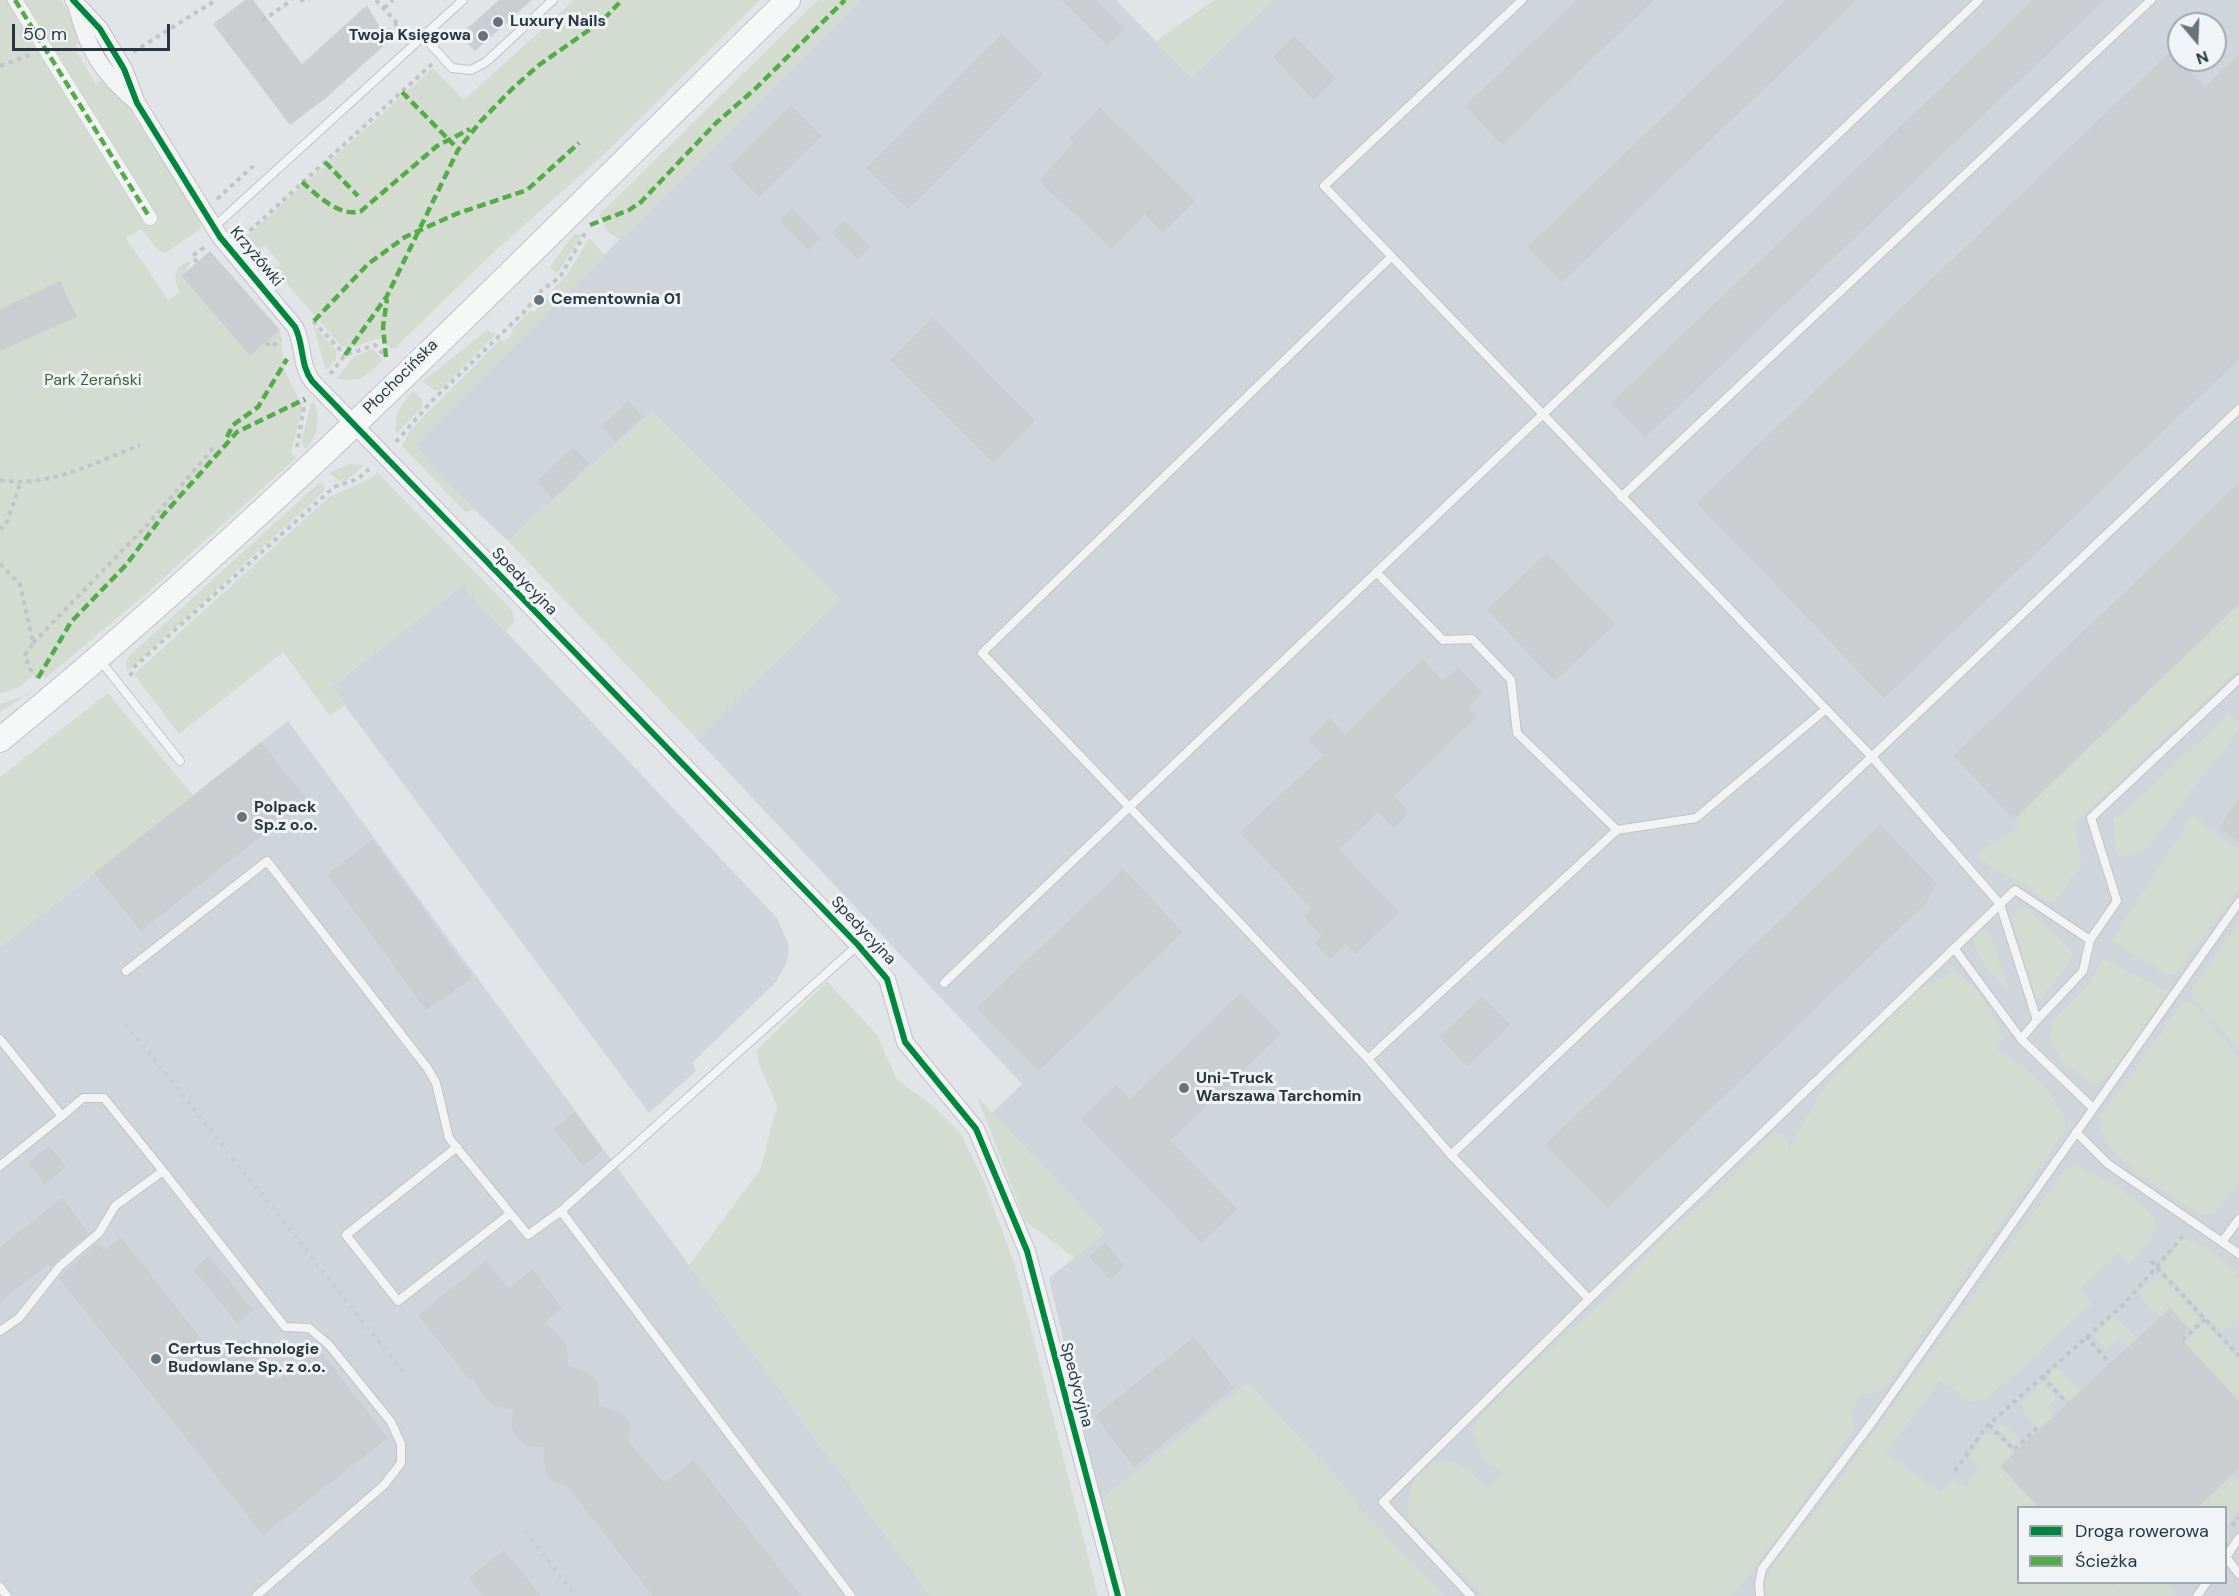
<!DOCTYPE html>
<html>
<head>
<meta charset="utf-8">
<style>
	body { margin:0 }
	#map { position:relative; width:2239px; height:1596px; overflow:hidden; background:#e2e5e8; font-family:"DM Sans",sans-serif }
	canvas { display:block }
	.legend { position:absolute; left:2017px; top:1506px; width:210px; height:78px; box-sizing:border-box; background:#f0f4f7; border:2px solid #a0a8af; margin:0; padding:8px 10px; list-style:none; font-size:18px; color:#273643 }
	.legend li { display:flex; align-items:center; gap:12px; height:30px }
	.legend b { width:30px; border:2px solid #a0a8af }
	.north { position:absolute; left:2167px; top:12px; width:60px; height:60px; box-sizing:border-box; background:#f0f4f7; border:2px solid #a0a8af; border-radius:50%; rotate:161deg; font-size:16px; font-weight:700; line-height:24px; text-align:center; color:#273643 }
	.north::after { content:''; display:block; margin:auto; width:21px; height:27px; background:#68737d; clip-path:polygon(50% 0,100% 100%,50% 72%,0 100%) }
	.scale { position:absolute; left:12px; top:24px; width:158px; height:27px; box-sizing:border-box; border:3px solid #273643; border-top:0; padding-left:8px; font-size:18px; line-height:21px; white-space:nowrap; color:#273643; -webkit-text-stroke:4px #f0f4f7; paint-order:stroke }
</style>
</head>
<body>
<div id="map">
<canvas width="2239" height="1596"></canvas>
<ul class="legend">
<li><b style="height:8px;background:#00873e"></b>Droga rowerowa</li>
<li><b style="height:8px;background:#53ac47"></b>Ścieżka</li>
</ul>
<div class="north">N</div>
<div class="scale">50 m</div>
</div>
<script>
const g = document.querySelector('canvas').getContext('2d');
g.lineJoin = 'round';
function fill(path, color) { g.fillStyle = color; g.fill(path, 'evenodd'); }
function trace(path, color, width, dash) { g.strokeStyle = color; g.lineWidth = width; g.lineCap = dash ? 'butt' : 'round'; g.setLineDash(dash || []); g.stroke(path); }
function write(font, color, halo, rows, align = 'center') {
  g.font = font + ' "DM Sans",sans-serif'; g.lineWidth = 6; g.setLineDash([]); g.textBaseline = 'middle'; g.strokeStyle = halo; g.fillStyle = color; for (const [text, x, y, turn = 0] of rows) {
    g.save(); g.translate(x, y); g.rotate((+turn || 0) * Math.PI / 180); g.textAlign = isNaN(turn) ? turn : align; if (halo) g.strokeText(text, 0, 0); g.fillText(text, 0, 0); g.restore();
  }
}
fill(new Path2D(`
	M860 0H1116L1191 77 1273 0H2239V1596H1445L1363 1513 1336 1478 1248 1383 1100 1501 1049 1278 1105 1233 992 1113 1022 1084 696 738 840 599 652 412 508 541 439 476 415 443ZM2179 24H2215V60H2179ZM2018 1508H2226V1582H2018Z
	M462 585 777 918 789 946 787 962 776 982 692 1063 696 1071 649 1113 331 687Z
	M288 721 689 1265 930 1596H0V947Z`), '#d0d5db');
fill(new Path2D(`
	M0 0H61L76 24 81 43 76 45 77 53 96 84 102 80 126 104 201 222 200 229 166 253 158 250 141 229 126 238 168 300 180 292C172 278 174 267 189 261L190 264 181 277 250 356 280 330 285 371 303 407 291 452 296 458 148 592 46 678 39 671 19 687 0 694Z
	M574 0H760L601 157 495 251 395 348 391 349 380 338 351 348 341 346 274 269 280 264 266 246 258 252 248 239V235L433 68 464 100Z
	M818 0H860L620 240 607 231 599 215Z
	M1214 0H1273L1191 77 1156 41Z
	M574 234H583L557 274 550 267Z
	M589 238 605 255 415 443 439 476 475 510 465 512 402 446 411 429 501 339 504 342 513 333 511 330 531 310 534 312 550 296 548 294 567 275Z
	M313 325 336 350V360L326 370Z
	M487 330 496 334 440 390H433L423 381Z
	M373 349 383 360C369 374 358 385 337 378L353 357Z
	M413 391 423 400 422 407 396 434C394 415 400 405 413 391Z
	M314 401C321 420 319 433 306 449L301 443 310 405Z
	M652 412 840 599 696 738 508 541Z
	M349 464 365 465 343 483 329 473Z
	M377 472 512 610 515 621 506 631 462 585 332 686 345 705 330 716 283 652 179 734 134 674 329 497 371 478Z
	M320 482 325 487 324 491 127 672 126 661 129 656Z
	M2239 604V668L2074 824 2082 864 2054 901H2046L2019 881 1982 861 1976 855 2021 826 2014 819Z
	M32 690 33 691 0 712V704L22 697Z
	M108 693 193 795 0 947V777Z
	M2230 713 2239 725V729L2147 847 2140 852 2118 856 2115 851 2114 816 2120 818Z
	M2193 816 2239 850V889L2174 975 2164 973 2112 940Z
	M2026 907 2072 951V957L2040 1000 2035 997 2012 918 2017 909Z
	M2239 921V1050L2190 993Z
	M1984 928 1993 944 2008 989C1993 974 1978 960 1972 939Z
	M2103 959 2168 991 2113 1072 2095 1085 2060 1060 2050 1036 2054 1019 2089 985Z
	M1955 972C1977 984 1996 1015 2002 1039L1996 1047C2019 1064 2064 1098 2066 1129L1885 1388 1870 1394 1860 1393 1851 1412 1854 1429 1786 1526 1731 1596H1484L1409 1519C1402 1489 1425 1450 1459 1464 1469 1468 1479 1481 1487 1488L1504 1473C1482 1458 1481 1457 1473 1431L1478 1420 1515 1381 1616 1289 1661 1239 1731 1178 1772 1133 1783 1134 1789 1149 1824 1087 1915 991Z
	M827 981 877 1035 897 1080 932 1105 960 1133 982 1177 1015 1265 1098 1596H930L689 1265 760 1170 777 1106 759 1064 757 1050Z
	M2185 1001 2197 1008 2239 1059V1182L2214 1213 2201 1215 2194 1210C2166 1191 2094 1154 2101 1115Z
	M977 1096 1105 1233 1075 1258 1025 1221Z
	M2074 1164C2103 1176 2134 1195 2155 1218 2155 1237 2141 1250 2129 1265L2118 1253 2080 1289 2091 1304 1986 1399 1972 1402 1940 1380 1886 1451 1941 1493 1954 1478 1966 1487 1981 1466 1969 1457 1985 1436 1992 1434C2016 1446 2028 1484 2039 1507L2018 1508V1582H2109L2113 1586 2116 1583 2127 1582 2131 1587 2135 1583H2167L2176 1596H1766C1759 1573 1798 1535 1812 1517L2062 1174Z
	M2181 1238 2200 1244 2238 1271 2235 1275 2239 1278V1318L2221 1332 2161 1268Z
	M2157 1276 2162 1277 2200 1319 2189 1329 2170 1308 2160 1317 2141 1296 2140 1292Z
	M2114 1316 2137 1338 2128 1347 2120 1339 2106 1349 2094 1334Z
	M2205 1323 2239 1360V1401L2184 1343Z
	M2054 1370 2061 1371 2081 1391 2069 1401 2049 1380 2048 1376Z
	M1248 1383 1336 1478 1363 1513 1445 1596H1127L1100 1501Z
	M2042 1383 2057 1398 2046 1408 2054 1416 2041 1428 2024 1411 2022 1401Z
	M1994 1424 2006 1427 2021 1441 2015 1446Z
	M2232 1475 2239 1482V1509L2226 1527V1508H2197Z`), '#d4dcd2');
fill(new Path2D(`
	M245 0H253L302 64 367 5 388 42 326 98 290 125 213 24Z
	M499 0H532L475 51 460 35Z
	M1061 0H1097L1125 29 1107 46Z
	M1577 0H1654L1502 145 1465 106Z
	M1786 0H1857L1562 282 1527 247Z
	M2033 0H2104L1645 438 1611 403Z
	M1002 34 1043 74 908 209 867 168Z
	M1295 36 1336 78 1313 100 1273 57Z
	M2171 51 2205 87 2239 54V359L1884 698 1697 503Z
	M791 106 821 136 759 197 729 166Z
	M1100 107 1195 201 1163 233 1145 214 1112 249 1039 181 1074 143 1069 138Z
	M792 209 821 238 808 250 780 221Z
	M845 221 870 247 857 259 832 233Z
	M210 251 280 330 250 356 181 276Z
	M60 281 77 317 0 351V309Z
	M933 318 1035 421 994 463 891 360Z
	M629 401 643 417 615 442 601 426Z
	M573 447 589 464 553 499 537 482Z
	M2239 483V604L2014 819 1953 756Z
	M1547 553 1615 624 1555 681 1487 610Z
	M1423 659 1443 681 1458 667 1482 693 1468 707 1477 717 1394 796 1409 813 1393 828 1378 812 1339 849 1399 912 1355 954 1346 944 1330 959 1315 943 1322 936 1304 917 1312 909 1240 833 1323 755 1308 739 1330 718 1345 734Z
	M261 742 307 800 141 931 94 873Z
	M2239 798V842L2219 828Z
	M1880 825 1937 884 1926 903 1607 1208 1545 1145Z
	M373 840 473 978 426 1010 327 874Z
	M1123 869 1183 932 1038 1071 977 1008Z
	M1241 993 1281 1034 1170 1141 1237 1209 1201 1243 1081 1119 1116 1085 1130 1099Z
	M1482 997 1510 1025 1467 1066 1439 1037Z
	M575 1112 603 1150 583 1166 554 1129Z
	M49 1146 66 1167 45 1184 28 1163Z
	M62 1198 89 1233 51 1267 48 1264 0 1302V1247Z
	M121 1237 217 1359 243 1338 277 1381 318 1348 388 1438 263 1535 59 1278 97 1243 104 1251Z
	M1105 1243 1125 1266 1110 1280 1089 1257Z
	M209 1256 253 1310 237 1323 193 1269Z
	M486 1261 508 1289 532 1269 562 1308 544 1323 563 1339 567 1347 568 1366 586 1371 593 1377 598 1386 599 1405 619 1412 626 1418 630 1426 629 1442 664 1483 694 1460 801 1596H653L567 1486 554 1483 549 1478 543 1464 545 1448 528 1446 516 1438 511 1425 513 1409 497 1407 485 1399 473 1377 470 1380 418 1315Z
	M2170 1308 2189 1329 2180 1338 2239 1401V1468L2197 1508H2039L2000 1466Z
	M1194 1337 1234 1388 1134 1467 1095 1416Z
	M504 1550 541 1596H484L469 1578Z`), '#cbced0');
const service = new Path2D(`
	M1522 0 1324 186 1872 757 2000 904 2037 1020 2021 1039
	M423 36 452 68 471 70 486 62 553 0
	M214 227 463 0
	M1391 257 982 653 1242 925 1368 1059 1451 1155 1589 1299
	M1621 497 2151 0
	M1376 572 1443 640 1472 639 1511 680 1517 733 1617 830
	M99 659 180 761
	M1954 948 2021 1039 2092 1107
	M126 971 267 861 428 1069 436 1083 449 1138 528 1235 561 1211
	M944 983 1979 0
	M2037 1020 2083 971 2090 940 2117 901 2091 818 2239 679
	M0 1039 62 1116 0 1166
	M1368 1059 1617 830 1696 818 1826 709
	M62 1116 83 1098H104L163 1171
	M2076 1132 2108 1164 2222 1242
	M457 1147 346 1235 398 1301 510 1214
	M1451 1155 2239 409
	M2239 1219 2222 1242 2239 1254
	M0 1331 19 1318 60 1266 99 1233 115 1206 163 1171 285 1327 309 1328 329 1345 391 1422 401 1444V1463L384 1485 256 1596
	M2239 1538 2226 1557 2239 1574
	M0 1587 7 1596
	M851 1596 561 1211 858 945
	M1471 1596 1383 1502 1589 1299 2015 890 2090 940
	M1760 1596 1759 1584 1762 1569 1875 1418 2239 902
	M2197 1596 2207 1582`);
const pedestrian = new Path2D(`
	M15 0 150 218`);
const minor = new Path2D(`
	M73 0 100 29 124 69 137 103 220 237 295 327C304 344 300 365 312 381L858 945 887 979 905 1042 976 1129 1027 1251 1118 1596
	M77 8C88 51 101 71 135 101`);
const secondary = new Path2D(`
	M0 740C279 512 530 251 788 0`);
trace(service, '#c0c3c6', 10);
trace(pedestrian, '#c0c3c6', 15);
trace(minor, '#c0c3c6', 18);
trace(secondary, '#c0c3c6', 26);
trace(new Path2D(`
	M300 0H310
	M376 0 406 33
	M384 8 393 0
	M262 21 292 0
	M381 38 397 23
	M133 52 216 0
	M0 66 30 55
	M217 199 252 167 255 172
	M243 237 432 64
	M197 262 192 256 205 247
	M313 321 345 355
	M266 343 271 347 281 339
	M330 374 345 355 375 345 386 357
	M396 442 431 402 524 312 542 290 560 277 587 230
	M297 447 305 401
	M0 480C46 489 97 462 140 445
	M0 530 7 522 20 484
	M0 564 20 584 33 643 25 655 30 669 38 678
	M33 643 148 524 216 445
	M130 676 135 666 334 487 358 479 369 469
	M2151 1261 2239 1356
	M2086 1336 2110 1364
	M2182 1340 2205 1319
	M2042 1376 2067 1403
	M1989 1425 2014 1450 2037 1428
	M1955 1471 1986 1427 2125 1303 2185 1234
	M2232 1526 2239 1517`), '#c1c5c8', 4, [4.5, 4.5]);
trace(service, '#f2f3f4', 8);
trace(pedestrian, '#f2f3f4', 14);
trace(minor, '#f2f3f4', 16);
trace(secondary, '#f6f7f7', 24);
trace(new Path2D(`
	M126 1024 403 1372
	M526 1532 576 1596`), '#cbcdcf', 4.5, [3, 6]);
trace(new Path2D(`
	M15 0 150 218
	M402 92 454 145
	M325 162 358 196
	M302 182C317 195 340 218 361 211L437 146 470 129
	M590 225 629 210 641 202 716 123 755 89 845 0
	M314 321 368 264 405 237 456 214 527 190 579 143
	M345 355 387 296 458 150 480 122 513 88 539 65 602 21 622 0
	M386 357 383 327 387 299
	M227 437 233 425 258 407 287 359
	M38 678 71 622 126 565 164 514 237 432 305 399`), '#53ac47', 4.5, [9, 4.5]);
trace(new Path2D(`
	M73 0 100 29 124 69 137 103 220 237 295 327C304 344 300 365 312 381L858 945 887 979 905 1042 976 1129 1027 1251 1118 1596`), '#00873e', 6);
for (const [x, y, r, color] of [
	[498,22,6,"#68737d"],
	[483,36,6,"#68737d"],
	[539,300,6,"#68737d"],
	[242,817,6,"#68737d"],
	[1184,1088,6,"#68737d"],
	[156,1359,6,"#68737d"]
]) { const dot = new Path2D(); dot.arc(x, y, r, 0, 2 * Math.PI); g.fillStyle = color; g.fill(dot); trace(dot, '#f0f4f7', 2); }
write('bold 16px', '#273643', '#f0f4f7', [
	["Luxury Nails",510,22],
	["Twoja Księgowa",471,36,"right"],
	["Cementownia 01",551,300],
	["Polpack",254,808],
	["Sp.z o.o.",254,826],
	["Uni-Truck",1196,1079],
	["Warszawa Tarchomin",1196,1097],
	["Certus Technologie",168,1350],
	["Budowlane Sp. z o.o.",168,1368]
], 'left');
write('16px', '#273643', '#f0f4f7', [
	["Krzyżówki",256,257,50],
	["Płochocińska",401,377,-45],
	["Spedycyjna",524,582,46],
	["Spedycyjna",863,931,47],
	["Spedycyjna",1076,1385,75]
]);
write('16px', '#436033', '#f0f4f7', [
	["Park Żerański",93,381]
]);
</script>
</body>
</html>
